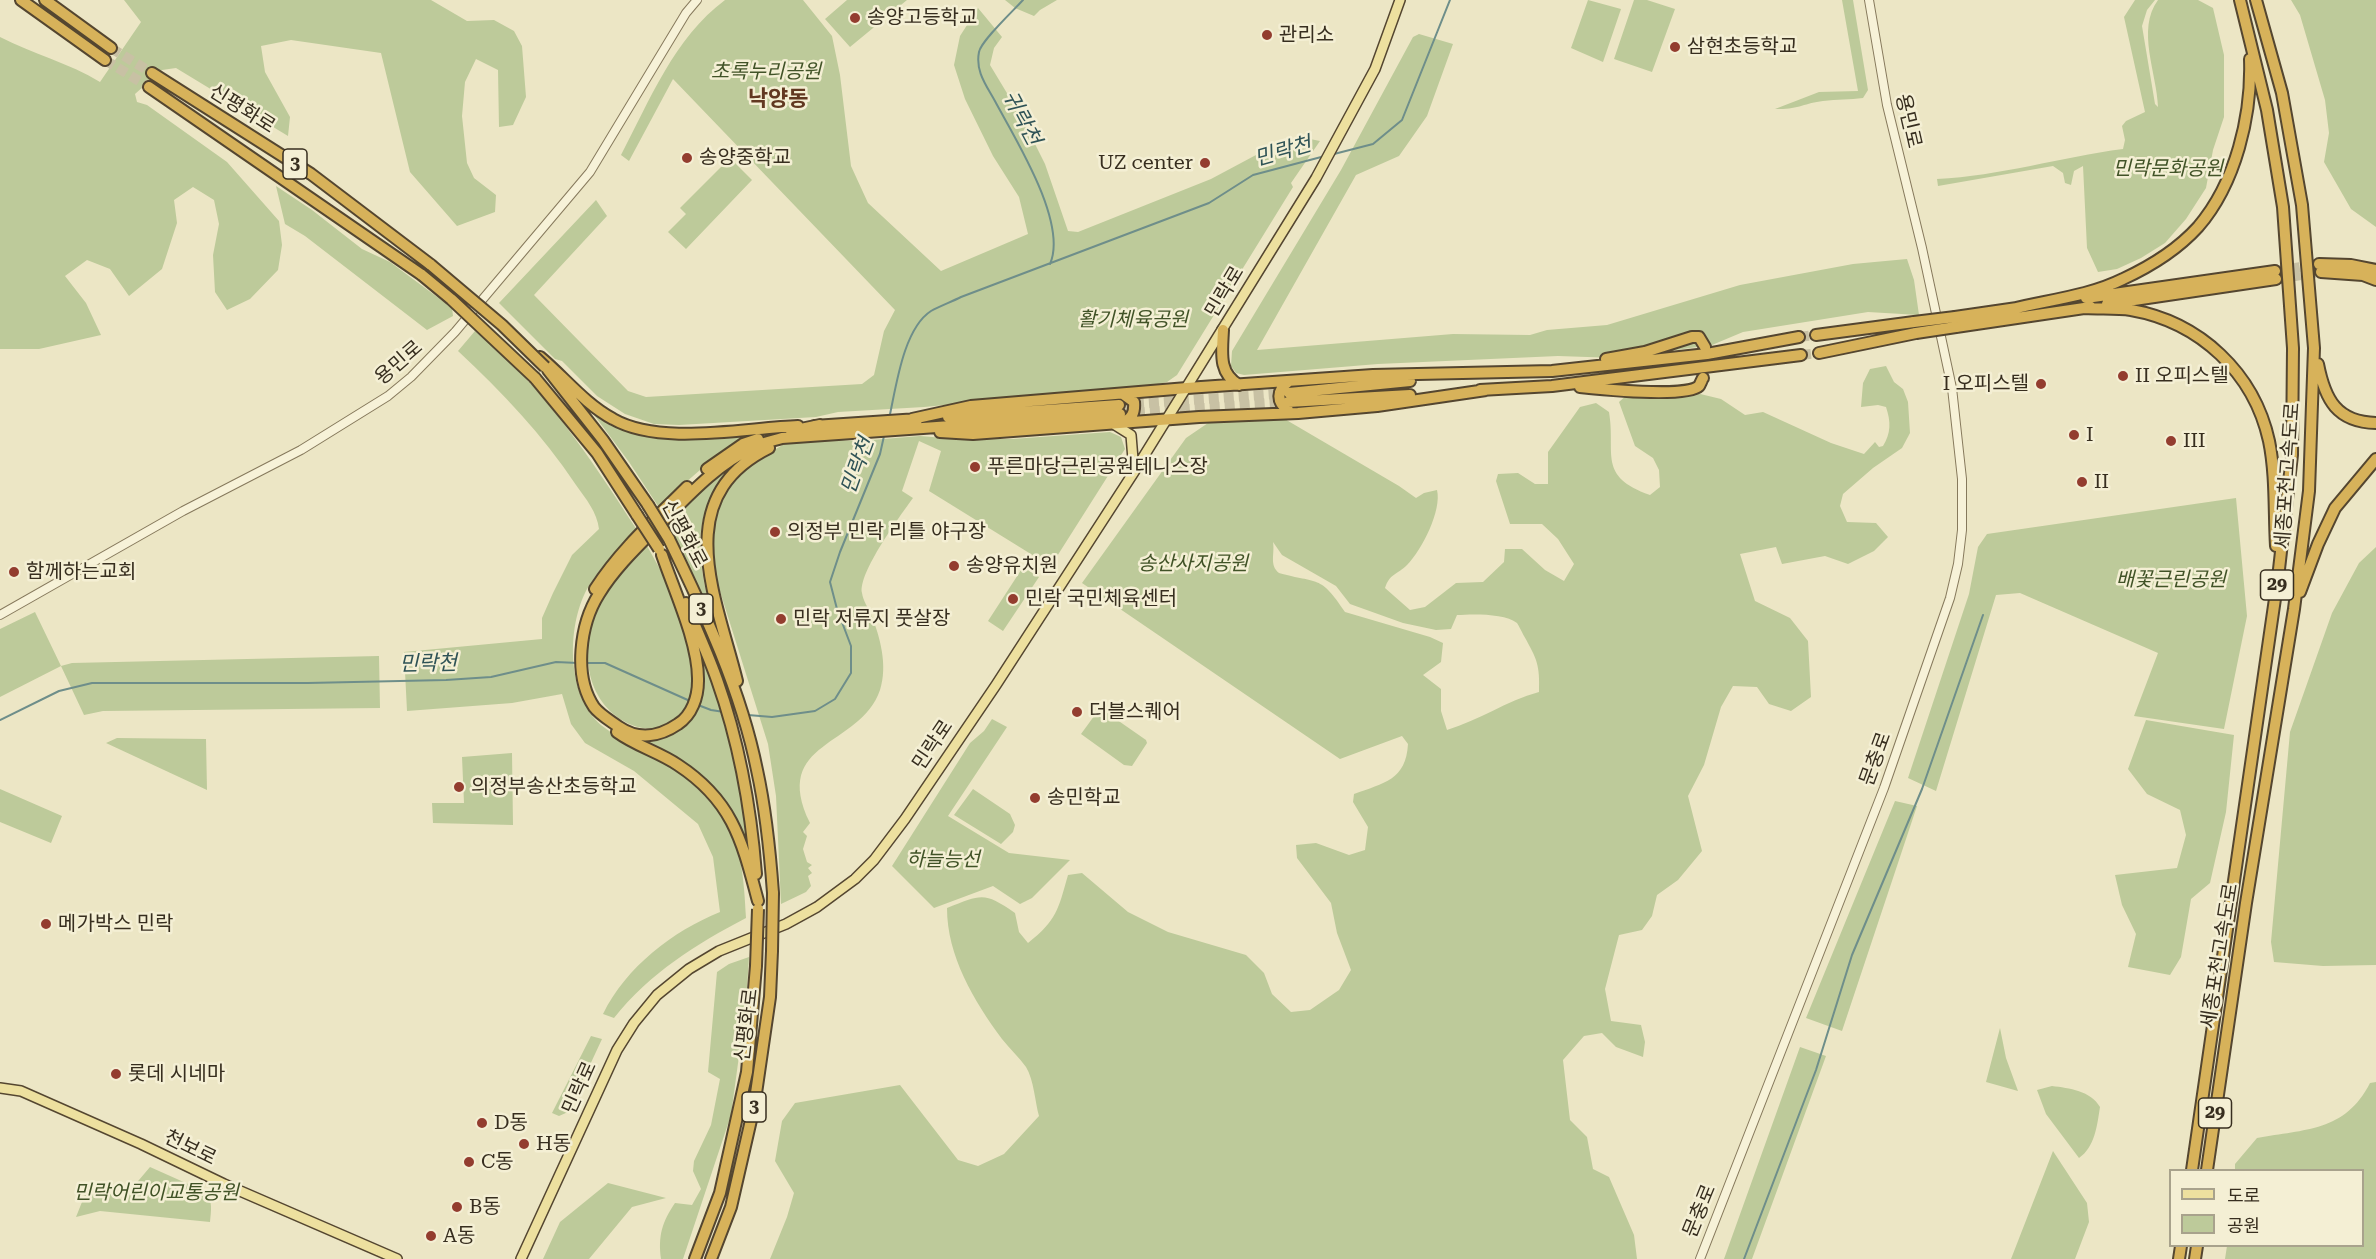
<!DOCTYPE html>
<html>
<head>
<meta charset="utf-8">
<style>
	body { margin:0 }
	#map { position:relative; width:2376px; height:1259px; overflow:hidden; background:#ece6c5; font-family:"Roboto Serif","Noto Sans KR",serif }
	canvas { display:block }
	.legend { position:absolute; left:2169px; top:1169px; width:195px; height:78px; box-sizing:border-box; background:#f4efd4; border:2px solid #a8a28c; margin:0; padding:8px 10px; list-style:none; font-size:18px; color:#372e1f }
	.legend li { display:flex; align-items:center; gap:12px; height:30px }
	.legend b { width:30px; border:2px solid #a8a28c }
</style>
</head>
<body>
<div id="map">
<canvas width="2376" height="1259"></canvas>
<ul class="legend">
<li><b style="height:8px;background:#ede09f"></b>도로</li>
<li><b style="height:16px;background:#bdca9a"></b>공원</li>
</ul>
</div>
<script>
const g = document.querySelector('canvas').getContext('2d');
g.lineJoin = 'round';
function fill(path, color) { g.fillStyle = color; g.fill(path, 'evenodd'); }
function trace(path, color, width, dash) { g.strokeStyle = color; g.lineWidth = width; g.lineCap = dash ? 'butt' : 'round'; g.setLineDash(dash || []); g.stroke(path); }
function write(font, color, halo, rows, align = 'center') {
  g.font = font + ' "Roboto Serif","Noto Sans KR",serif'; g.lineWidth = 5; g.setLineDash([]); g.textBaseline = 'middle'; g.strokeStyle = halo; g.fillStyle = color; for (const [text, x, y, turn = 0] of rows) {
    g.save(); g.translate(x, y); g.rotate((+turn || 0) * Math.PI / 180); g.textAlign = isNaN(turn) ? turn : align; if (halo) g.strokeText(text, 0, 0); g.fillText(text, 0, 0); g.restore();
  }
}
fill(new Path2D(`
	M124 0H431L467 21 494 20 514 31 522 46 526 97 513 125 499 127 498 70 476 59 465 82 462 116 467 163 474 178 496 195 495 212 457 226 410 172 381 53 291 40 261 46 265 72 290 117 288 136 176 68 162 70 135 94 137 102 147 105 227 162 279 221 282 245 278 270 250 299 227 310 215 292 213 255 219 224 214 200 193 187 174 200 177 223 162 269 129 296 110 269 87 260 65 276 86 303 101 335 39 349H0V37C33 54 69 63 100 82L141 22Z
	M725 0H803L832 36 840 75 851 166 868 203 941 271 1028 234 1019 197 993 156 965 99 954 65 960 36 978 8 1002 37 994 48 990 65 1022 118 1045 164 1068 231 1078 232 1211 179 1256 155 1310 139 1320 141 1291 183 1293 187 1177 375 1167 382 1154 385 924 407 838 412 816 417 679 425 654 424 625 414 597 396 562 361 555 359 499 303 596 200 607 216 534 295 628 391 646 397 862 384 874 375 884 331 895 310 673 79 629 161 621 155C650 100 674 38 725 0Z
	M847 0H907L850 47 825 19Z
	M1005 0H1057L1040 10 1034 16 1015 8Z
	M1588 0 1621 9 1603 62 1571 48Z
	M1634 0H1647L1675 9 1652 72 1614 59Z
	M1842 0H1853L1868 90 1863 98C1850 100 1837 99 1823 101 1804 103 1798 110 1775 109L1819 92 1858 91Z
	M2135 0H2155L2147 10 2142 26 2155 104 2158 107C2157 73 2136 30 2158 0H2198L2213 8 2224 55V117L2213 150 2206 188 2186 219 2165 243 2141 258 2117 269 2098 272 2087 248 2083 166 2074 171 2071 185 2065 183 2063 173 2053 166 1938 186 1937 179C2000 176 2061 157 2123 149L2125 140 2122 126 2126 121 2145 112 2124 17Z
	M2291 0H2376V227L2351 209 2324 162 2329 133 2325 100 2300 15Z
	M1419 34 1453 44 1427 116 1399 156 1356 175 1257 350 1453 334 1530 335 1547 330 1607 325 1740 285 1853 264 1907 259 1914 280 1919 315 1868 312 1743 332 1712 345 1617 358 1558 356 1378 364 1244 375 1236 373 1231 366 1232 351 1341 170 1413 37Z
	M730 158 752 180 686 249 668 232 686 214 680 208Z
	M276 186 312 210 362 249 390 262 452 308 453 316 427 330 305 236 285 224Z
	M475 331C542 384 591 459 637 530 620 548 600 567 587 589 566 628 566 700 605 728 629 747 659 757 684 773 697 782 709 797 719 809 742 840 744 881 746 918 696 944 650 973 614 1018L603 1014C626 967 673 931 720 912L713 857 698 824 634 771 585 743 571 724 562 694 512 703 407 711 404 652 542 639V618L553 593 572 555 599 529C597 512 586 499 576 485 542 434 503 393 458 351Z
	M1886 366 1894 382 1903 389 1908 402 1910 433 1902 448 1873 468 1843 494 1840 506 1847 522 1876 523 1888 537 1874 551 1848 564 1825 556 1782 564 1776 547 1740 554 1755 601 1790 618 1808 641 1811 697 1791 711 1769 704 1757 687 1733 686 1721 707 1704 765 1688 796 1702 851 1678 880 1657 895 1652 916 1642 930 1619 935 1605 989 1611 1021 1641 1025 1645 1042 1643 1057 1616 1047 1602 1033 1584 1036 1563 1060 1570 1120 1587 1137 1593 1169 1609 1177 1634 1235 1637 1259H770L787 1217 794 1193 775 1161 782 1121 795 1103 900 1085 958 1160 978 1166 1004 1154 1039 1116C1035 1102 1034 1080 1026 1067 1019 1057 1009 1048 1002 1039 974 1001 947 956 947 908 983 894 984 892 1015 913L1019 932 1028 943C1057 920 1058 910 1068 875L1082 873 1128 912 1168 932 1246 955 1264 973 1272 994 1291 1012 1310 1010 1339 990 1351 970 1337 933 1331 903 1297 858 1296 845 1316 843 1349 855 1365 850 1368 827 1353 802 1354 794C1384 783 1406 780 1408 744L1402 736 1340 759 1082 583 1186 438 1208 423 1283 418 1399 486 1416 498 1424 493 1437 490C1442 510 1422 550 1407 565 1397 575 1390 573 1385 588L1410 610 1425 607 1456 583 1483 582 1504 562 1505 549H1522L1545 570 1564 581 1574 564 1558 539 1542 524H1510L1496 481 1498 474 1518 473 1535 484H1548V452L1580 407 1596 403 1609 412C1616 454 1597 476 1650 495L1660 487 1659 470 1653 458 1635 446 1619 402 1628 394 1692 392 1721 399 1745 415 1763 412 1831 443 1864 454 1875 442 1879 447 1883 446C1891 433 1891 422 1886 407L1878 405 1861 407 1863 383 1870 369ZM1273 542 1282 555 1336 586 1350 604 1403 623 1436 630 1451 629 1457 615C1472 614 1505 613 1517 623 1519 626 1522 632 1524 636 1537 659 1540 665 1539 692 1506 701 1480 720 1447 730L1441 711V689L1423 675 1441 662 1443 643 1430 637 1345 612C1320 574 1318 584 1279 573 1269 565 1275 554 1273 542Z
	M583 400 622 426 764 433C717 451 694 473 660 509L629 462Z
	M1110 432 1121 437 1125 449 1054 561 1047 564 929 491 941 451 919 441 902 491 913 498C900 516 858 573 862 593 863 600 868 608 871 614 880 637 888 665 880 690 860 748 770 740 810 823L803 832 807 836 803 849 807 862 812 865 808 868 812 873 808 876 811 886 806 892 781 904 776 796 768 744 718 585 713 560 712 531 723 496 739 472 784 444 819 439 859 441 920 436 957 439H1012Z
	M743 455V460C730 473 715 487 708 504 692 541 704 583 713 620L711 622 666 527 670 518 729 464Z
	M2236 498 2247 616 2224 729 2134 716 2158 653 2020 593 1996 595 1936 791 1908 778 1969 594 1978 547 1987 534Z
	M646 544C668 583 696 634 694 680 692 765 566 733 591 627 598 594 625 569 646 544Z
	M2376 547V965L2323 966 2274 962 2271 942 2290 732 2332 613 2359 563Z
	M1023 567 1039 577 1003 631 988 621Z
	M35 612 61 666 72 663 379 656 380 708 103 711 84 715 61 666 0 697V629Z
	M700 647C725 711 740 778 749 846L738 822 721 796 696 773 641 737C651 734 674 732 683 727 708 711 703 671 700 647Z
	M1100 708 1146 740 1147 743 1132 766 1124 765 1081 734Z
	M992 719 1007 727 948 816 1009 853 1070 860 1032 898 1020 904 993 886 934 908 892 866 970 743 984 731Z
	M2146 720 2234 735 2226 812 2210 883 2191 899 2181 957 2170 975 2128 967 2136 934 2122 905 2115 875 2177 868 2186 835 2180 810 2147 794 2128 769Z
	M117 738 206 739 207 790 106 743Z
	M512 753 513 825 433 823 432 803H464L462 757Z
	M0 789 62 816 51 843 0 822Z
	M973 789 1010 814 1015 825 1013 832 1001 844 954 815Z
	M1895 801 1917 806 1842 1031 1806 1018Z
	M749 957 746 1004 731 1115 683 1259H661C658 1236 662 1222 675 1203L692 1205 701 1189 693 1171 694 1161 711 1125 720 1079 708 1072 717 972 729 964Z
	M2000 1028 2006 1058 2018 1091 1986 1082Z
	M591 1036 602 1039 568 1112 559 1116 552 1113Z
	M1800 1047 1826 1056 1752 1259H1724Z
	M2376 1082V1259H2225L2227 1246H2362V1170H2235V1164L2257 1138C2305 1129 2345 1132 2370 1083Z
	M2052 1086C2069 1088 2091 1091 2100 1107 2097 1126 2095 1147 2079 1158L2046 1114 2037 1090Z
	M2053 1151 2087 1203 2089 1222 2075 1259H2011Z
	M150 1167 206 1192C213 1201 211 1211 210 1222L100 1211 76 1217 88 1187H96L122 1200Z
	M608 1183 666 1198 632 1207 589 1259H543L560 1222Z`), '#bdca9a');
trace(new Path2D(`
	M1023 0C1013 11 981 41 979 52 975 72 987 86 996 103 1016 140 1068 223 1050 264
	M1334 154 1373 144 1402 120 1450 0
	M889 419C896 388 903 329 931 311 940 306 951 302 961 297L1209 203 1253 175 1325 156
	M584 663H605L690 701
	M698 705 711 710 724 712
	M748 715 772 717 815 711 835 699 851 673V646L837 609 830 582 840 552 880 454 884 436
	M0 720 59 691 92 683H308L446 680 491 677 556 662 578 663
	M1744 1259 1816 1070 1852 955 1922 789 1983 615`), '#6e8e8a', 2);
trace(new Path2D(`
	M111 48 152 73
	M105 60 149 87
	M2275 271 2319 264
	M2276 279 2321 272
	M1799 337 1816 335
	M1801 355 1819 353
	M1119 405 1289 393
	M1120 414 1287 402`), '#c8c1a4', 10, [10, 5]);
const minor = new Path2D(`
	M0 615 183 511 301 450 388 396 411 377 455 332 590 172 686 13 697 0
	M1700 1259 1884 788 1950 598 1958 564 1962 530V479L1952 388 1922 248 1887 105 1869 0`);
const major = new Path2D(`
	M1115 425 1131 435 1134 472
	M0 1088 21 1091 141 1144 224 1184 397 1259
	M521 1259 617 1050 634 1023 657 995 689 969 719 951 786 924 817 907 855 879 874 860 905 819 996 685 1134 472 1316 178 1375 69 1400 0`);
const highway = new Path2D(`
	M21 0 105 60
	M45 0 111 48
	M152 73 311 174 431 265
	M149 87 422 275
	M2319 264 2351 265 2376 270
	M2321 272 2363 275 2376 280
	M2086 298 2275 271
	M2107 304 2276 279
	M2085 308C2100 309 2116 308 2131 310 2200 322 2254 373 2269 441 2276 475 2274 512 2276 546
	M2012 309C2048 300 2089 296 2123 279 2149 267 2178 249 2198 227 2236 183 2252 115 2250 59
	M1955 317 2017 308
	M1956 327 2091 307
	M1223 330C1222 352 1218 373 1239 385
	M1816 335 1914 322
	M1819 353 1916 333
	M540 357C564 377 585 404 613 419 660 446 744 428 798 426
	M1606 359 1645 352 1692 337H1699L1705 347
	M2318 364C2325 400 2337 422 2376 423
	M548 370 603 440 648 505
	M535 378 597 453 637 515
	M1288 382C1277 390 1276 402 1288 410
	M1580 387C1599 389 1687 398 1699 386 1700 385 1702 379 1703 378
	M1480 390 1552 386 1801 355
	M1289 393 1410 381
	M1288 402 1410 395
	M948 417 1119 405
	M912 419 971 406 1187 388 1373 375 1552 371 1707 354 1799 337
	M1121 423C1132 419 1135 413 1134 402L1123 394
	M814 426 918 419
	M791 431 820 425
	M940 432 973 434 1199 417 1298 413 1377 406 1486 390
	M707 469 743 444 758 439
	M669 539C705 613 741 690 757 770 766 811 770 851 773 893
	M662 555C674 590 699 644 698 681 698 697 692 715 678 724 659 737 638 740 619 727 611 721 600 715 594 707 573 676 580 624 599 594 613 571 633 551 652 532 683 502 712 467 752 448 761 443 772 441 782 438L1120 414
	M595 589C620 550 654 520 687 487
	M2300 592 2318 544 2335 508 2376 459
	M686 603C696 629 708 654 717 680 739 742 751 809 756 874
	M737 681C717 599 668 498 769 448
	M617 732C636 746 659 752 678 765 733 801 742 841 758 901
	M2192 1170 2278 578 2292 455 2293 348 2283 207 2267 110 2240 0
	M2207 1170 2246 903 2294 609 2309 491 2312 404 2314 348 2302 205 2282 93 2256 0
	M695 1259 720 1193 747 1072 756 966
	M711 1259 731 1207 754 1107 770 997 772 951
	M2179 1259 2181 1246
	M2195 1259 2197 1246`);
trace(minor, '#86795c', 10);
trace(major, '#544630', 12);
trace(highway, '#544630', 14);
trace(minor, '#f7f2d8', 8);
trace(major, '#ede09f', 9);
trace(highway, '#d7b25a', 10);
const highwayBridge = new Path2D(`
	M431 265 502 325 545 367
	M422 275 451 299 535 378
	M1914 322 1955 317
	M1916 333 1956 327
	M648 505 669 539
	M637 515 659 549
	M772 951 773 893
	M756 966 758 909`);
trace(highwayBridge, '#544630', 14, []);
trace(highwayBridge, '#d7b25a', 10);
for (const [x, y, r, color] of [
	[855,18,6,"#933d2f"],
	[1267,35,6,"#933d2f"],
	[1675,47,6,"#933d2f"],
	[687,158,6,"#933d2f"],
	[1205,163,6,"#933d2f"],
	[2123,376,6,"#933d2f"],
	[2041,384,6,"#933d2f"],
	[2074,435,6,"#933d2f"],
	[2171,441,6,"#933d2f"],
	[975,467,6,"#933d2f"],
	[2082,482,6,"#933d2f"],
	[775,532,6,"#933d2f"],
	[954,566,6,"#933d2f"],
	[14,572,6,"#933d2f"],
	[1013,599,6,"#933d2f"],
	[781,619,6,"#933d2f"],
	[1077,712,6,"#933d2f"],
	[459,787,6,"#933d2f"],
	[1035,798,6,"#933d2f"],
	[46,924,6,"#933d2f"],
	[116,1074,6,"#933d2f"],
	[482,1123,6,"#933d2f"],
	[524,1144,6,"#933d2f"],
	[469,1162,6,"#933d2f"],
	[457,1207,6,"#933d2f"],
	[431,1236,6,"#933d2f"]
]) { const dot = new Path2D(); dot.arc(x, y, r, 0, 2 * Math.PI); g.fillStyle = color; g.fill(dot); trace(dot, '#f4efd4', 2); }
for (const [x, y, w] of [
	[295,164,24],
	[2277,585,33],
	[701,609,24],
	[754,1107,24],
	[2215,1113,33]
]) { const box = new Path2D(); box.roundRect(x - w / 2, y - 15, w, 30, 4.5); g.fillStyle = '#f4efd4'; g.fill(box); trace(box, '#372e1f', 1.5); }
write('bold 18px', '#372e1f', null, [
	["3",295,164],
	["29",2277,585],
	["3",701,609],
	["3",754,1107],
	["29",2215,1113]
]);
write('20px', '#372e1f', '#f4efd4', [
	["송양고등학교",867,18],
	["관리소",1279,35],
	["삼현초등학교",1687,47],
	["송양중학교",699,158],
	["UZ center",1193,163,"right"],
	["II 오피스텔",2135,376],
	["I 오피스텔",2029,384,"right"],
	["I",2086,435],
	["III",2183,441],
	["푸른마당근린공원테니스장",987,467],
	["II",2094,482],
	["의정부 민락 리틀 야구장",787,532],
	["송양유치원",966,566],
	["함께하는교회",26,572],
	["민락 국민체육센터",1025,599],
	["민락 저류지 풋살장",793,619],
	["더블스퀘어",1089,712],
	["의정부송산초등학교",471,787],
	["송민학교",1047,798],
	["메가박스 민락",58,924],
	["롯데 시네마",128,1074],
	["D동",494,1123],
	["H동",536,1144],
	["C동",481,1162],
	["B동",469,1207],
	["A동",443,1236]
], 'left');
write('italic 20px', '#415327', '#f4efd4', [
	["초록누리공원",766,72],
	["민락문화공원",2168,169],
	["활기체육공원",1133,320],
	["송산사지공원",1193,564],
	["배꽃근린공원",2171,580],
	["하늘능선",943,860],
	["민락어린이교통공원",156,1193]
]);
write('20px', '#372e1f', '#f4efd4', [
	["신평화로",242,109,32],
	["용민로",1908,121,77],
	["민락로",1225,292,-59],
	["용민로",399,363,-41],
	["세종포천고속도로",2288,476,-86],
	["신평화로",684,534,62],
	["민락로",933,745,-56],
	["문충로",1876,759,-70],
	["세종포천고속도로",2220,956,-81],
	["신평화로",747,1025,-83],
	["민락로",580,1088,-66],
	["천보로",190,1148,26],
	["문충로",1700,1211,-68]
]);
write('italic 21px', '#2f5356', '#f4efd4', [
	["귀락천",1021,118,62],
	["민락천",1283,152,-16],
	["민락천",858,466,-70],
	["민락천",428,664,-1]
]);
write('bold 22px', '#623821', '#f4efd4', [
	["낙양동",778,100]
]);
</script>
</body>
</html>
